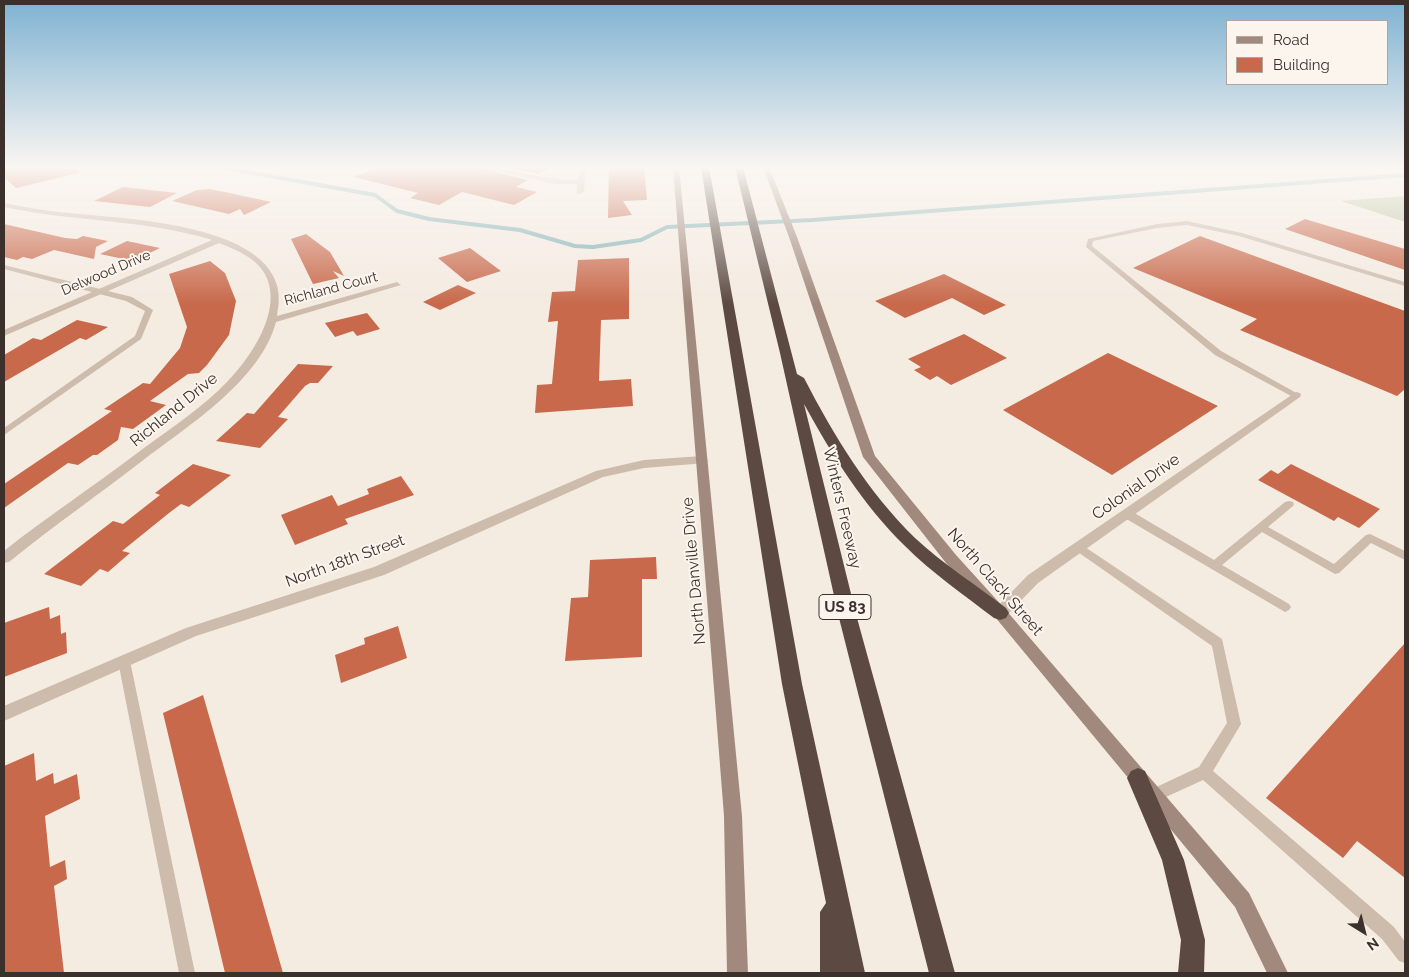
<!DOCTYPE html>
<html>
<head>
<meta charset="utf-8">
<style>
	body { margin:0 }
	#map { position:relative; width:1409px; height:977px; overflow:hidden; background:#f4ebe1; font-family:Raleway,sans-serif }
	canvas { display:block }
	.frame { position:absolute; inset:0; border:5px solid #3b302b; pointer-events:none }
	.legend { position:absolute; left:1226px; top:20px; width:162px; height:65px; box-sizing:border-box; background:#fbf5ee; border:1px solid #aea6a0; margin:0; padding:6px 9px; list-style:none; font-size:15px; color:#3b302b }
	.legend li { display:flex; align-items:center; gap:10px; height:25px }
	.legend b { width:25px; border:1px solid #aea6a0 }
	.north { position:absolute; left:1339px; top:907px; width:50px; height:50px; -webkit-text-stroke:4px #fbf5ee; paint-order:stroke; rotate:144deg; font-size:14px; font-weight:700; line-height:20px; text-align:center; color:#3b302b }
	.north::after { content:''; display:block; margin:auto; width:18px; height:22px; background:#3b302b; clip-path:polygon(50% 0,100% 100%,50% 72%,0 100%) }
</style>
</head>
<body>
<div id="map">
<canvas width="1409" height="977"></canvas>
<div class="frame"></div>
<ul class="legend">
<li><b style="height:6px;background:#a18a7d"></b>Road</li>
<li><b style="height:14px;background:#c8694b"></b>Building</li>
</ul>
<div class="north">N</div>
</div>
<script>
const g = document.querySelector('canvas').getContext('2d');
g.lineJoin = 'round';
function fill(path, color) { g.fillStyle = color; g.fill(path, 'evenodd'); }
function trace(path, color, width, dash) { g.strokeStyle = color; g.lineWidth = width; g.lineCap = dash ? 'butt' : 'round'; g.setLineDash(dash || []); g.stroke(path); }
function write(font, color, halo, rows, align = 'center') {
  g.font = font + ' Raleway,sans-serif'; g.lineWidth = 4; g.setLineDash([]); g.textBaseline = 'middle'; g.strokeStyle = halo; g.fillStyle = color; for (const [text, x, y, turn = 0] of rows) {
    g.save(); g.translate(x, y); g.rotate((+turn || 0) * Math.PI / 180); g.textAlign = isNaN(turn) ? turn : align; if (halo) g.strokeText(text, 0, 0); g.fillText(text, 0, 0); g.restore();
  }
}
fill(new Path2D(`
	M1405 196V222L1341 201Z`), '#b8c4a0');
trace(new Path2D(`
	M220 167 375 195 397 211 429 219 520 230 575 246 593 247 641 240 667 227 812 220 1405 175`), '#7fb0b2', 4);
fill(new Path2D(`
	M4 167H78L79 173 16 188 4 177Z
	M379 167H475L528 180 516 187 537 192 514 205 462 192 439 205 410 198 418 193 354 177Z
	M502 167H552L539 174Z
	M609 167H644L647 200 623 201 632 215 608 218Z
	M123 187 177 193 150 207 94 201Z
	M210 189 220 191 271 202 244 215 240 209 229 214 172 201 197 190Z
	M1305 219 1405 249V270L1285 229Z
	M4 224 65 238 77 239 83 236 108 241 96 247 94 259 54 250 32 259 23 257 17 260 4 257Z
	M306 234 330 252 344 276 333 271 339 278 313 284 291 239Z
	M1200 236 1405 311V389L1397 396 1240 330 1257 319 1133 268Z
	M127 241 160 248 133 261 100 254Z
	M470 248 501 271 467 282 438 258Z
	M629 258V319L601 320 599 381 631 379 633 406 535 413 537 385 552 384 558 321 548 322 552 292 575 291 578 260Z
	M210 261 225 273 236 301 229 335 207 365 199 373 188 374 150 401 166 405 133 429 121 427 118 440 97 455H93L78 465 68 463 4 508V484L112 411 104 409 143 383 150 384 180 348 187 327 169 274Z
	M944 274 1006 305 984 315 952 298 905 318 875 301Z
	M458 285 476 293 440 310 423 302Z
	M367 313 380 329 357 336 353 331 335 337 325 323Z
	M77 320 108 327 86 340 80 338 4 382V355L33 338 41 340Z
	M964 334 1007 358 951 385 937 376 930 380 914 370 921 367 908 359Z
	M1108 353 1218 406 1112 475 1003 410Z
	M298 364 333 366 318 383H310L305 386 278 417 288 419 260 448 216 441 247 413 254 414Z
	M193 464 231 475 189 507 181 504 169 513 122 551 130 553 108 572 100 569 81 586 44 574 113 521 123 524 160 495 155 493Z
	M1291 464 1380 509 1359 528 1338 517 1334 521 1258 480 1271 470 1278 474Z
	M401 476 414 495 345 519 348 524 295 545 281 515 332 495 338 506 369 494 367 489Z
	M656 557 657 579H642V657L565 661 571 598 588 597 590 560Z
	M49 607 50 619 60 615 61 634 66 632 67 653 4 677V623Z
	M398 626 407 658 341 683 335 655 365 644 364 638Z
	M1405 643V878L1357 841 1343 858 1266 798Z
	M203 695 283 973H225L163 713Z
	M34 753 36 781 53 773 54 784 77 774 80 799 45 816 50 867 65 860 67 879 54 886 64 973H4V766Z`), '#c8694b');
fill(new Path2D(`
	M1187 221 1242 233 1405 282V286L1239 236 1187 225 1157 228 1093 241 1092 246 1221 351 1300 395 1296 398 1293 397 1215 355 1086 247 1088 239 1157 224Z
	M4 265 132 297 153 310 141 339 4 435V428L135 336 145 311 126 301 4 269Z
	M1289 501 1293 502 1294 504 1293 506 1268 527 1334 564 1366 535 1370 534 1405 551V560L1371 543 1339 573 1335 574 1262 532 1222 565 1289 604 1291 607 1289 610 1285 612 1123 517 1122 514 1123 511H1131L1214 560 1285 502Z
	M1079 543 1222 639 1241 724 1213 771 1394 927 1405 942V963L1399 961 1382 939 1203 780 1153 803 1148 801 1146 796 1148 791 1199 767 1227 723 1212 646 1075 550 1074 547 1075 544Z
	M124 656 128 657 130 661 195 973H179L118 661 120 657Z`), '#cdbbac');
fill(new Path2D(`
	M477 167C511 167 543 180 578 180L580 167H586L584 192 577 194V184H555Z
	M4 203C25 207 46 211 68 213 125 219 301 223 277 316L397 282 401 285 276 322C261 379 190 425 146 458 101 493 53 526 9 562L4 563V551C45 518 90 489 132 457 161 435 192 415 219 390 246 365 288 309 263 271 254 257 234 249 219 243L4 336V330L212 240C144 219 73 222 4 207Z
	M1296 392 1300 393 1301 395 1300 397 1038 583 1005 617 1000 619 995 617 993 613 995 609 1028 575Z`), '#cdbbac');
fill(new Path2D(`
	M702 456 708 460 706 463 644 468 603 477 384 575 196 636 4 721V706L186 628 374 567 596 471 644 460Z`), '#cdbbac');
fill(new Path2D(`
	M673 167H679L742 816 748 973H727L724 816Z
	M763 167H769L797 237 875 456 956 555 1005 609 1249 893 1288 973H1267L1235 907 995 617 946 563 863 457 789 237Z`), '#a18a7d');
fill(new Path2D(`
	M701 167H709L802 684 865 973H820V912L826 903 782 684Z
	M735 167H743L797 374 804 378C834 436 868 492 915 538 943 564 976 585 1006 608L1009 613 1006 618 1000 620 994 618C964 595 932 573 905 546 863 505 832 455 804 404L857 618 955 973H929L839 618 780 353Z
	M1138 768 1145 771 1184 860 1205 940 1204 973H1178L1181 940 1162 860 1127 778 1131 771Z`), '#5c4a42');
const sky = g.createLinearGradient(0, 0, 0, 304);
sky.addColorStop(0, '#7eb2d2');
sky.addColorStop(0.55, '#faf6f2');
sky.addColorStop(1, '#faf6f200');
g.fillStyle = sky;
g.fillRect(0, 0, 1409, 304);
write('14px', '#3b302b', '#fbf5ee', [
	["Delwood Drive",106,273,-23],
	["Richland Court",331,289,-15]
]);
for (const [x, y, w] of [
	[845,607,52]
]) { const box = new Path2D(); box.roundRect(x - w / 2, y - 12.5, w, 25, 4); g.fillStyle = '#fbf5ee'; g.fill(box); trace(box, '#3b302b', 1); }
write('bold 15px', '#3b302b', null, [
	["US 83",845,607]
]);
write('16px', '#3b302b', '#fbf5ee', [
	["Richland Drive",174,410,-39],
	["Colonial Drive",1136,487,-35],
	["Winters Freeway",842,508,77],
	["North 18th Street",345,561,-20],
	["North Danville Drive",694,571,-95],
	["North Clack Street",995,582,49]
]);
</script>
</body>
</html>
